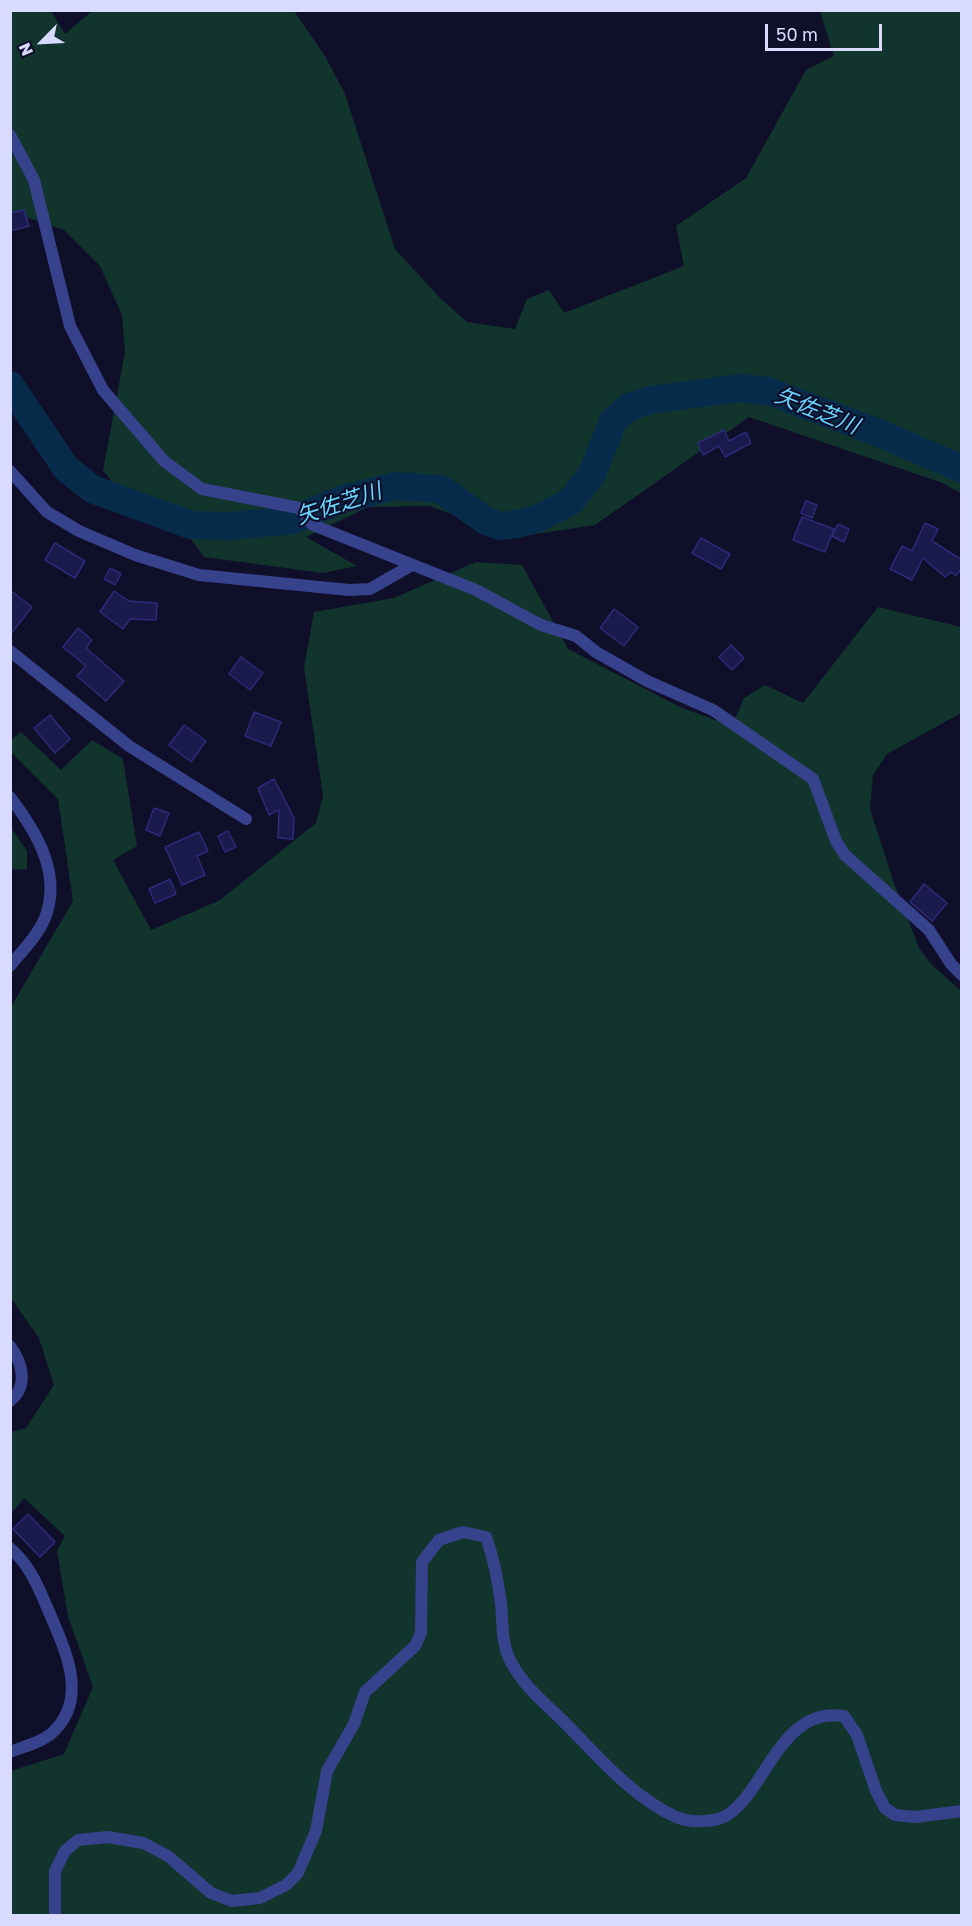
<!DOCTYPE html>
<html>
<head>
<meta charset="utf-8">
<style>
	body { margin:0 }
	#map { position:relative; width:972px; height:1926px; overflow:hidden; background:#0f0f2a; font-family:"Golos Text",sans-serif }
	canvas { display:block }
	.frame { position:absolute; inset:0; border:12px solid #d8daff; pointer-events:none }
	.north { position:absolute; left:12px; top:12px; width:60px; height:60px; -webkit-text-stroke:4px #0f0f2a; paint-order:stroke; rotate:246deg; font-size:16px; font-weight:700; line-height:24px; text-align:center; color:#d8daff }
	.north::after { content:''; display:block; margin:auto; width:21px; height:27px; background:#d8daff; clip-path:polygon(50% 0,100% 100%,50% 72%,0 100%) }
	.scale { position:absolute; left:765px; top:24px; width:117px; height:27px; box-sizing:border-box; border:3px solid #d8daff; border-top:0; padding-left:8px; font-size:18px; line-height:21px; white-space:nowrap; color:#d8daff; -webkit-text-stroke:4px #0f0f2a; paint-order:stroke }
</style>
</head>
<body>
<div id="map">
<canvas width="972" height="1926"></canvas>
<div class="frame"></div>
<div class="north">N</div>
<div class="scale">50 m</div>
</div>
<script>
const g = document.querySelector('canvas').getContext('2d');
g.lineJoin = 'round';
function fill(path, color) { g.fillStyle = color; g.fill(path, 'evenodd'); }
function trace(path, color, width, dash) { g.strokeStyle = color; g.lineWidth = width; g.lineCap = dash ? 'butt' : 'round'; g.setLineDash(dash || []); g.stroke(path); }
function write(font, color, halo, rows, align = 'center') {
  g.font = font + ' "Golos Text","Noto Sans JP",sans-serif'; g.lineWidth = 4.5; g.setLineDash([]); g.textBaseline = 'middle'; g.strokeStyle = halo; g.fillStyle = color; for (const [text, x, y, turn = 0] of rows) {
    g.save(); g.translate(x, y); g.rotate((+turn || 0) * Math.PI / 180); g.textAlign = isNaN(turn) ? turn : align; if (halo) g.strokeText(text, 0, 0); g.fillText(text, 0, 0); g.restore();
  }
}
fill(new Path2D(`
	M11 11H51L65 34 92 11H294L325 56 345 94 395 249 441 299 467 322 515 329 527 299 549 290 564 313 684 266 676 226 746 178 806 70 834 56 820 11H961V493L940 482 749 417 595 525 516 537 429 506 368 507 306 537 357 566 323 573 204 557 173 514 120 490 103 471 125 352 122 315 100 266 64 230 11 212Z
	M476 562 522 565 568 649 682 708 732 726 744 698 765 685 803 703 878 607 961 627V713L887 754 873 775 870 809 894 883 919 948 930 963 961 991V1915H11V1771L64 1754 93 1687 68 1616 57 1551 65 1536 24 1498 11 1514V1432L26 1428 54 1385 39 1338 11 1298V1007L73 901 58 799 11 752V740L21 732 61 770 92 740 123 759 137 846 113 860 151 930 220 900 316 823 323 796 304 667 314 612 394 598Z
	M10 826 27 851V870L11 869Z`), '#11352d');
trace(new Path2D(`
	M10 385 66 468 92 489 191 525 230 526 292 520 343 499 395 486 441 489 486 521 500 526 517 524 539 518 571 501 592 474 613 421 629 407 650 400 739 388 768 391 879 433 962 469`), '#072c4b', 28);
const building = new Path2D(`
	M24 210 29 226 10 231V213Z
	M724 430 729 441 746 432 751 443 725 457 719 446 703 455 698 443Z
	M806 501 817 505 812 518 801 513Z
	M802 517 834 529 825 552 793 540Z
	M925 523 938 529 932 541 962 560V568L956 576 951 572 945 577 923 558 912 580 890 569 902 546 912 551Z
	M838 524 849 529 844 542 832 536Z
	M701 538 730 554 721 569 692 553Z
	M55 543 85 561 75 578 45 560Z
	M110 568 121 574 115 585 104 579Z
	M10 590 32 607 10 635Z
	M114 591 129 601 157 603 156 620 130 619 123 629 100 612Z
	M614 609 638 627 624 646 600 628Z
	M78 628 92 640 86 648 124 681 106 701 77 676 86 666 63 647Z
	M731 645 744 658 732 670 719 657Z
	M241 657 263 673 250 690 229 674Z
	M254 712 281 722 271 746 245 736Z
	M50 715 70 739 55 753 34 728Z
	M184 725 206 741 191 762 169 745Z
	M274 779 294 818 293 839 278 838 279 810 269 815 258 788Z
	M154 808 169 813 160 836 146 830Z
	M228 831 236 847 225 852 218 836Z
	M199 832 208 851 197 856 205 875 182 885 165 847Z
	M170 879 176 894 155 903 149 889Z
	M924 884 947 903 932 921 910 902Z
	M28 1514 55 1542 40 1557 13 1529Z`);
fill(building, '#1b1a4d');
trace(building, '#2c2a7a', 1.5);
trace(new Path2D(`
	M10 135 34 180 70 326 103 390 164 461 202 489 299 508 313 525 476 590 541 625 576 636 596 652 647 681 713 710 813 779 836 841 845 855 929 930 951 964 962 975
	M10 471 47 512 79 531 135 555 199 575 349 590 370 589 412 565
	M10 651 129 746 246 819
	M55 1916V1871L65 1851 78 1840 108 1837 143 1843 168 1856 211 1893 232 1901 260 1898 286 1885 298 1873 316 1831 327 1771 354 1724 365 1692 415 1646 421 1633 422 1562 439 1540 463 1532 486 1537C494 1559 498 1581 501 1604 503 1623 501 1644 511 1662 524 1687 545 1703 565 1723 598 1756 632 1797 676 1817 690 1823 716 1823 729 1814 767 1787 782 1706 844 1716L857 1735 876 1791 885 1808 895 1815 915 1817 962 1811`), '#37428c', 12);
trace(new Path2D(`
	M10 797C35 830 60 870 47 912 42 931 23 950 10 966
	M10 1346C22 1362 29 1386 10 1401
	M10 1548C31 1566 39 1589 50 1614 65 1650 88 1696 55 1730 44 1742 25 1746 10 1752`), '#37428c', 12);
write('italic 22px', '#66d3ff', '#0f0f2a', [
	["矢佐芝川",817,411,22],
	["矢佐芝川",339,504,-18]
]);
</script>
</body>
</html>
